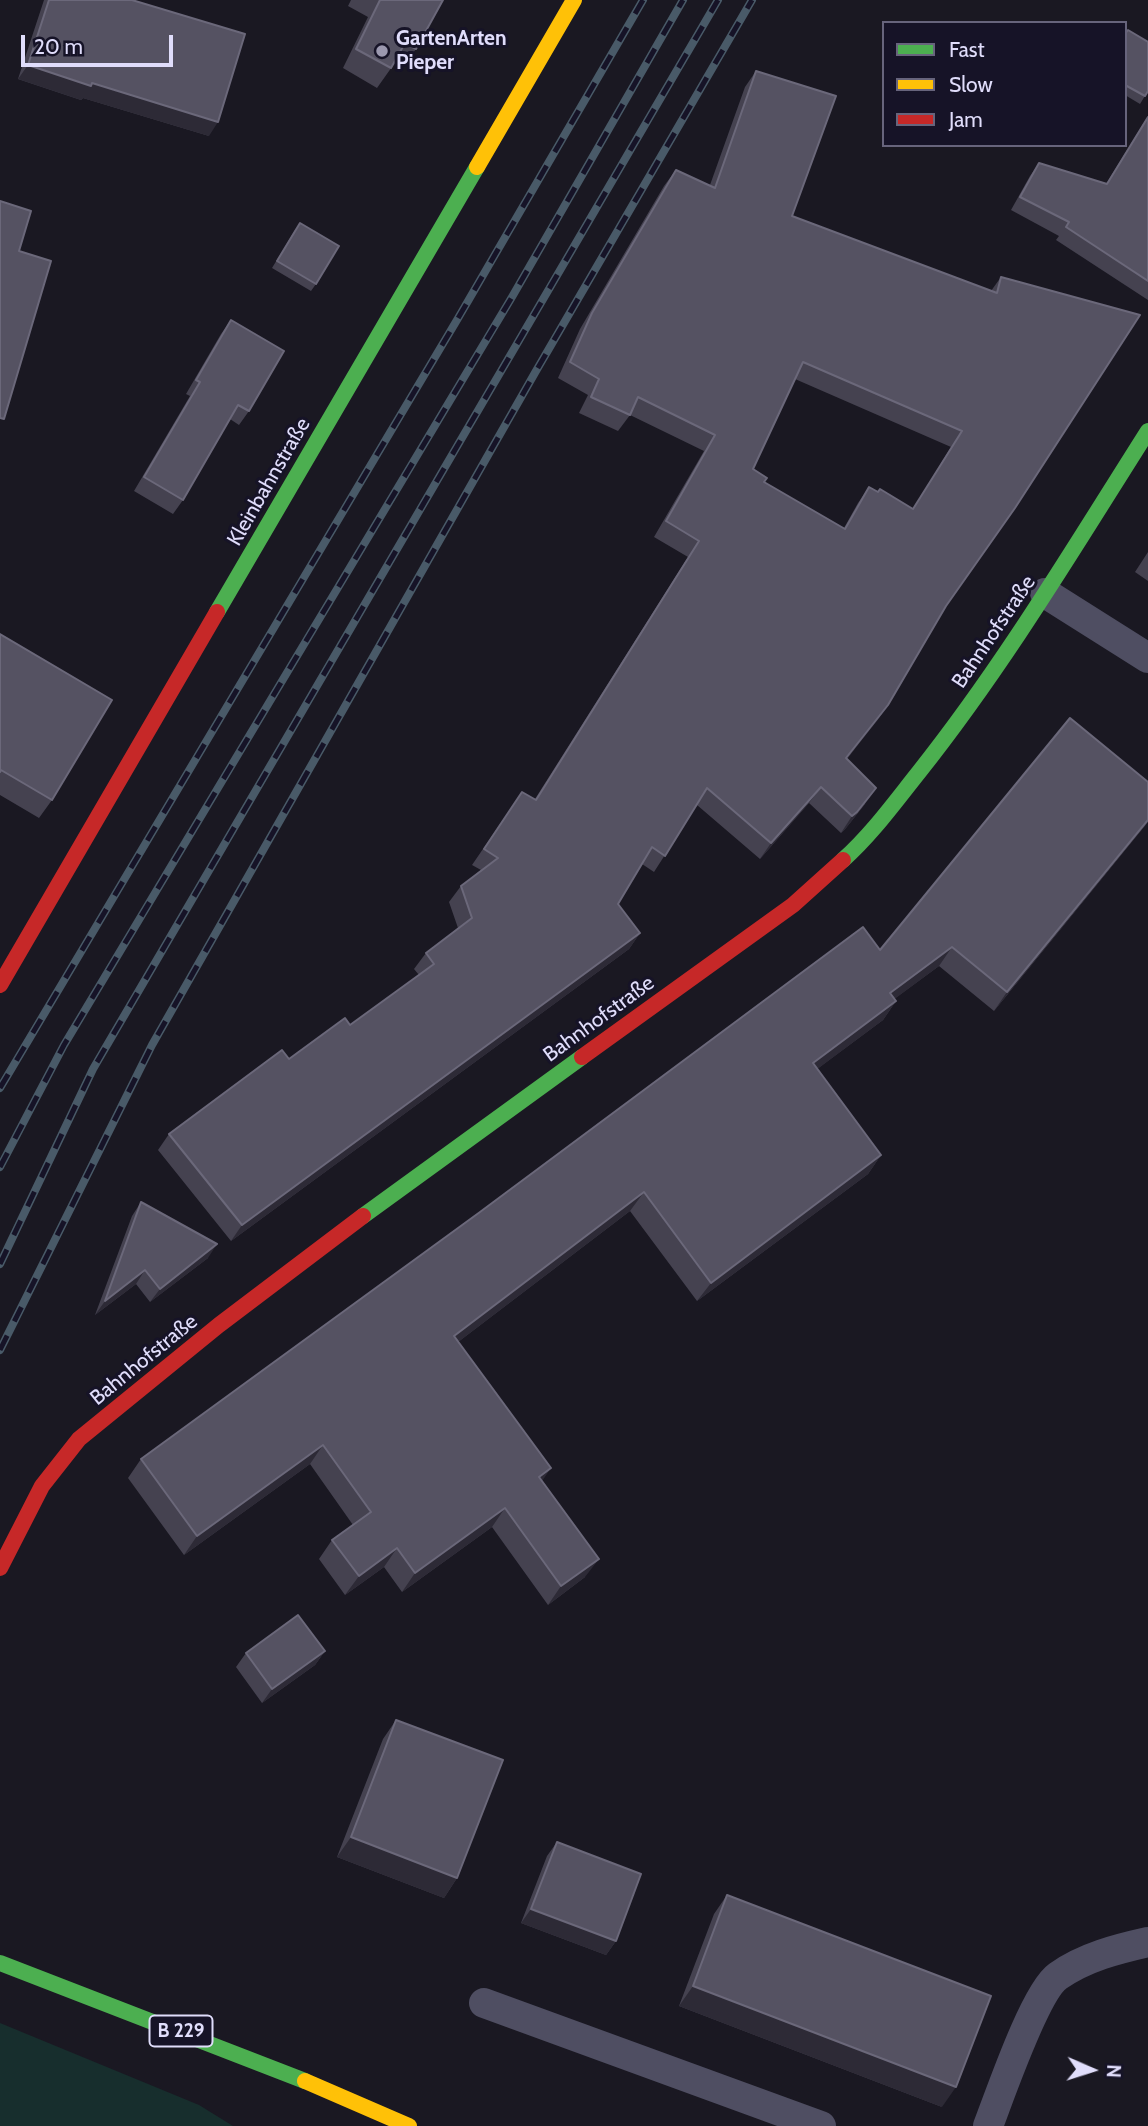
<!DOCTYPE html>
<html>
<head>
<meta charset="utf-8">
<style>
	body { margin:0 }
	#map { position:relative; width:1148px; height:2126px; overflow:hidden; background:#1a1822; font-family:Cabin,sans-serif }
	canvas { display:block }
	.legend { position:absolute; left:882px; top:21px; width:245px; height:126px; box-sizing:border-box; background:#161327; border:2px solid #67647c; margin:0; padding:9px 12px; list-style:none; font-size:21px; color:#e0ddfb }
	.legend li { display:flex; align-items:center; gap:14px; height:35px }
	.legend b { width:35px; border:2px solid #67647c }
	.north { position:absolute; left:1057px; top:2035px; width:70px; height:70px; -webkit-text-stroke:5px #161327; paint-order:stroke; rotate:93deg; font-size:19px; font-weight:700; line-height:28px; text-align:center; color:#e0ddfb }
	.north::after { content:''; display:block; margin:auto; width:24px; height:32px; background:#e0ddfb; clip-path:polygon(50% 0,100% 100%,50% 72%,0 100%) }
	.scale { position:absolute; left:21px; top:35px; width:152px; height:32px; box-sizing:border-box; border:4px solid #e0ddfb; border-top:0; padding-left:9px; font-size:21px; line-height:24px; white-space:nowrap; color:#e0ddfb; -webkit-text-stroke:5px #161327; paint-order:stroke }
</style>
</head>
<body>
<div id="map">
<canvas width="1148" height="2126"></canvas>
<ul class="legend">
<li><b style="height:9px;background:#4caf50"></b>Fast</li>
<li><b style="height:9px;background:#ffc107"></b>Slow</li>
<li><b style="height:9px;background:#c62828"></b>Jam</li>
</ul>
<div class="north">N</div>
<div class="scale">20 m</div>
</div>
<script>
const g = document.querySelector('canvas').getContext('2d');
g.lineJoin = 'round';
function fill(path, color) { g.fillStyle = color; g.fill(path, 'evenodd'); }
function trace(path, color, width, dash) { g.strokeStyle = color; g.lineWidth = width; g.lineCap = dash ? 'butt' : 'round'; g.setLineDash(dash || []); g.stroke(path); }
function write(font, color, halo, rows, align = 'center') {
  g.font = font + ' Cabin,sans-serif'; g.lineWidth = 6; g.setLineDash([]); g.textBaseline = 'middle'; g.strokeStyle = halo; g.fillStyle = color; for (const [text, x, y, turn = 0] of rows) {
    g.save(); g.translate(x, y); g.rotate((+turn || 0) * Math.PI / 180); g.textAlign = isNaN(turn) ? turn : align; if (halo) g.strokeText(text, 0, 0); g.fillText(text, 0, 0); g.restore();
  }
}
fill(new Path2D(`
	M0 2023 199 2105 233 2126H0Z`), '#172e2d');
trace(new Path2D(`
	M1045 593 1148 658
	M484 2003 821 2126
	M988 2126C1000 2095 1035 1992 1058 1976 1085 1957 1117 1949 1148 1942`), '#4f4e62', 30);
trace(new Path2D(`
	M217 612 477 167
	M843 860C872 834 895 802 919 772 1004 665 1075 546 1148 431
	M363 1216 582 1057
	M0 1963 305 2081`), '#4caf50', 16);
trace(new Path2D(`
	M477 167 574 0
	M305 2081 409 2126`), '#ffc107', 16);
trace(new Path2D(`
	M0 985 217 612
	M582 1057 793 905 843 860
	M0 1568 42 1486 79 1439 219 1325 363 1216`), '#c62828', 16);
const rail = new Path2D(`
	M0 1088 457 320 643 0
	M0 1167 64 1045 512 297 683 0
	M0 1264 93 1069 718 0
	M0 1350 152 1045 536 371 752 0`);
trace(rail, '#495a68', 8);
trace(rail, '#161327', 5, [16]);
fill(new Path2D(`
	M44 0H132L209 136 83 98 81 100 18 79Z
	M351 0H443L416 49 402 68 394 64 377 88 343 68 368 17 348 6Z
	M1125 34 1148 91 1140 104 1125 95Z
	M756 71 792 216 991 291 1001 277 946 606 888 705 847 759 865 804 846 828 841 833 809 803 760 859 697 805 654 872 642 864 618 904 640 933 629 949 231 1241 158 1150 169 1134 289 1059 350 1025 419 975 414 969 426 953 458 928 449 902 461 886 481 870 472 865 522 792 535 799 688 557 654 537 704 451 630 415 618 431 579 413 588 395 558 378 580 329 664 186 676 170 710 185 745 87ZM795 379 951 447 913 509 869 487 858 503 844 528 764 482 753 469Z
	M1148 116V300L1056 240 1059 236 1011 210 1030 176 1039 163 1106 184Z
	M295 230 316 284 311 291 272 268Z
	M231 320 249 411 239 425 230 419 183 500 173 514 134 491 190 396 186 394 221 334Z
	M1148 552V581L1135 572Z
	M0 634 52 800 39 818 0 795Z
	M1148 822 994 1011 939 966 894 999 896 1001 883 1020 817 1069 881 1155 868 1174 697 1301 630 1211 458 1342 542 1481 585 1577 548 1605 492 1527 402 1592 384 1567 345 1595 319 1559 332 1540 353 1525 310 1464 184 1555 128 1478 141 1459 880 950Z
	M141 1202 208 1258 150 1302 136 1284 95 1315 132 1216Z
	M325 1651 315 1665 262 1703 236 1667 246 1653Z
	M396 1720 457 1878 444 1898 337 1857 383 1739Z
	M557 1842 616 1941 606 1955 521 1923 547 1856Z
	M727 1895 942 2107 679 2006 714 1914Z`), '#454250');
fill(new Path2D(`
	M28 65 92 83 218 122 209 136 83 98 81 100 18 79Z
	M888 705 877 721 835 774 846 758Z
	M821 787 809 803 760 859 771 843Z
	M876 788 865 804 846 828 841 833 852 816Z
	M1148 820V822L994 1011 1007 992Z
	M640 933 629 949 231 1241 242 1225Z
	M952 947 939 966 877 1012 890 993Z
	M896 1001 883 1020 800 1082 813 1063Z
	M881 1155 868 1174 697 1301 711 1283Z
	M644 1192 630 1211 441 1355 454 1336Z
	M217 1244 208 1258 150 1302 160 1289Z
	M145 1270 136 1284 95 1315 105 1301Z
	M323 1445 310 1464 184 1555 197 1536Z
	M551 1468 538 1487 539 1477Z
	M505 1508 492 1527 402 1592 415 1573Z
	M397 1548 384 1567 345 1595 359 1576Z
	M599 1559 585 1577 548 1605 561 1586Z
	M325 1651 315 1665 262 1703 272 1689Z
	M351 1837 457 1878 444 1898 337 1857Z
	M531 1909 616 1941 606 1955 521 1923Z
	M693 1986 956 2087 942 2107 679 2006Z`), '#2d2a36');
const building = new Path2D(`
	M49 0H132L245 34 218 122 92 83 91 86 28 65Z
	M380 0H443L416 49 405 43 391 68 356 49Z
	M1128 30 1148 42V91L1145 96 1125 85V34Z
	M756 71 836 96 792 216 997 293 1001 277 1140 315 1015 508 946 606 888 705 846 758 876 788 857 812 852 816 821 787 771 843 707 788 665 856 652 847 618 904 640 933 242 1225 169 1134 282 1050 289 1059 345 1018 350 1025 434 964 426 953 472 918 461 886 498 858 484 849 522 792 536 800 699 541 666 521 715 435 638 397 630 415 591 397 599 379 570 362 592 313 676 170 715 188ZM803 362 962 431 913 509 880 489 878 492 869 487 845 529 764 482 767 478 753 469Z
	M1148 117V281L1066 227 1069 222 1020 197 1039 163 1107 184Z
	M0 201 31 211 19 251 51 261 4 419 0 418Z
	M300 223 339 246 316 284 277 261Z
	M231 320 284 351 249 411 238 405 183 500 144 477 200 382 196 380Z
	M0 634 112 700 52 800 1 770 0 772Z
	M1070 718 1148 782V820L1007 992 952 947 890 993 896 1001 813 1063 881 1155 711 1283 644 1192 454 1336 551 1468 539 1477 599 1559 561 1586 505 1508 415 1573 397 1548 359 1576 332 1540 371 1512 323 1445 197 1536 141 1459 480 1212 863 927 880 950Z
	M141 1202 217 1244 160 1289 145 1270 105 1301Z
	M298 1615 325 1651 272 1689 246 1653Z
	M396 1720 503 1760 457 1878 351 1837Z
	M557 1842 641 1874 616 1941 531 1909Z
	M727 1895 991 1996 956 2087 693 1986Z`);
fill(building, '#555262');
trace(building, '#6b687a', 2);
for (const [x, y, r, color] of [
	[382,51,7,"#9b98af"]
]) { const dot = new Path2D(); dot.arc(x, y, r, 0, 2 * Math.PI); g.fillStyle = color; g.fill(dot); trace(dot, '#161327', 2.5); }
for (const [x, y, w] of [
	[181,2031,63]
]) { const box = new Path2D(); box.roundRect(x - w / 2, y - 15.5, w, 31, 5); g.fillStyle = '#161327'; g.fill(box); trace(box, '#e0ddfb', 2); }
write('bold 19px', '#e0ddfb', null, [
	["B 229",181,2031]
]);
write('bold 21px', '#e0ddfb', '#161327', [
	["GartenArten",396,39],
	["Pieper",396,63]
], 'left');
write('21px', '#e0ddfb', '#161327', [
	["Kleinbahnstraße",269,482,-60],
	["Bahnhofstraße",994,632,-56],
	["Bahnhofstraße",599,1019,-36],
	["Bahnhofstraße",144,1360,-39]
]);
</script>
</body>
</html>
